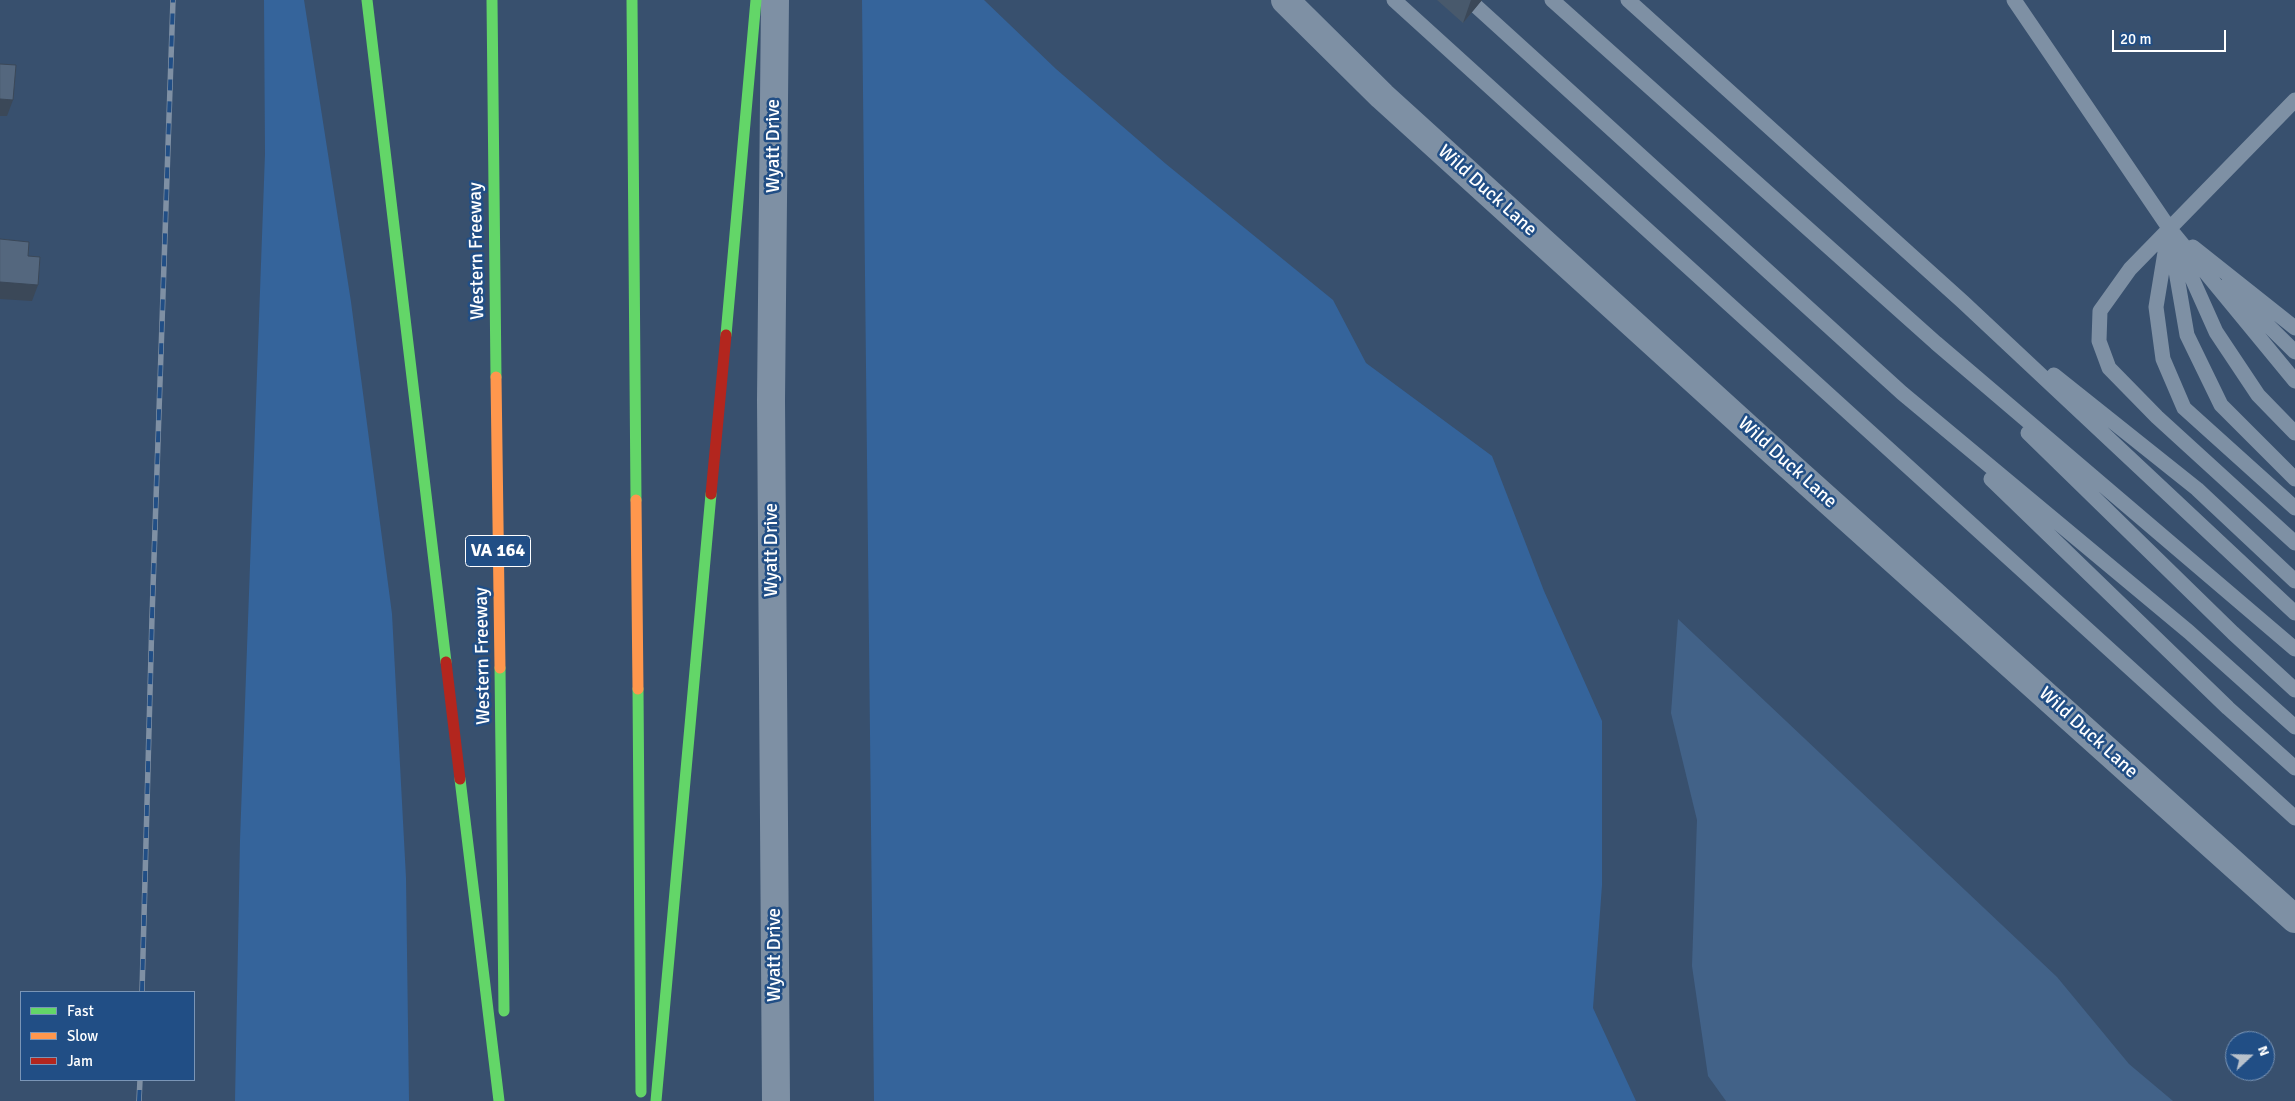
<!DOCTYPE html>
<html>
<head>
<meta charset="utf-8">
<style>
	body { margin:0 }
	#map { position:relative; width:2295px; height:1101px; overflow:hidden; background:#38506e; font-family:Signika,sans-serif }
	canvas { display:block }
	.legend { position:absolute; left:20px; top:991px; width:175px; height:90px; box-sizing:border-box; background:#214e85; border:1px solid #7a95b6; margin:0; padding:6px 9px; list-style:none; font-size:15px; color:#fff }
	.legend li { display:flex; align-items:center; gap:10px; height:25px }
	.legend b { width:25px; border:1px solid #7a95b6 }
	.north { position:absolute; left:2225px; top:1031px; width:50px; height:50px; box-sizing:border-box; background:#214e85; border:1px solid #7a95b6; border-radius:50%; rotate:69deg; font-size:14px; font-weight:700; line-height:20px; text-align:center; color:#fff }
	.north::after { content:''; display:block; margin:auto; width:18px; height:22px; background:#b9c2cc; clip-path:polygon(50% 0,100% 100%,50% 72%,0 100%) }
	.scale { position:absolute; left:2112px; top:30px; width:114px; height:22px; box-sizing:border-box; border:2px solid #fff; border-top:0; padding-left:6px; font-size:15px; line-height:18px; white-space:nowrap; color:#fff; -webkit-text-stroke:4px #214e85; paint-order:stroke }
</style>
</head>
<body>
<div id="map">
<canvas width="2295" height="1101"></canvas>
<ul class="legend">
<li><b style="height:6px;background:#63d668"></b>Fast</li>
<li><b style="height:6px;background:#ff974d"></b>Slow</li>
<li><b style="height:6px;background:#b3261e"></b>Jam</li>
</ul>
<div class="north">N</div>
<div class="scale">20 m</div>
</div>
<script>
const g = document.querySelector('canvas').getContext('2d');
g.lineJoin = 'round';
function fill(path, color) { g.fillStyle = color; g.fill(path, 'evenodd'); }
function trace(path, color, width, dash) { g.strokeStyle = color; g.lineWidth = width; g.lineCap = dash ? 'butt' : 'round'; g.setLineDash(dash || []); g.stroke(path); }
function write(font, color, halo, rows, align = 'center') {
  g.font = font + ' Signika,sans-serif'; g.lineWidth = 5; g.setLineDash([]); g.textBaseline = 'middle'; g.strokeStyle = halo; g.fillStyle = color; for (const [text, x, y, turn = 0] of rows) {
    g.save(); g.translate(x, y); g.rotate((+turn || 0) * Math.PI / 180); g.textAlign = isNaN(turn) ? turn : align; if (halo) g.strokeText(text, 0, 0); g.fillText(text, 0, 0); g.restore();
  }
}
fill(new Path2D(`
	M264 0H304L351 302 392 614 406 878 409 1101H235L240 840 265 154Z
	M862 0H984L1056 69 1166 164 1333 300 1366 363 1492 456 1544 591 1602 721V885L1593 1008 1636 1101H874Z`), '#35649b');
fill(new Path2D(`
	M1678 619 2057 977 2129 1064 2173 1101H1726L1708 1076 1692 966 1697 820 1671 713Z`), '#426288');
trace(new Path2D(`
	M1394 0 2295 818
	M1552 0 1936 343 2295 649
	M1628 0 1963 302 2295 613
	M2014 0 2169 228 2295 381
	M1477 7 1902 393 2189 632 2295 727
	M2295 100 2130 269 2100 311 2099 341 2109 368 2157 417 2295 543
	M2169 228 2156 307 2163 359 2184 408 2295 508
	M2171 242 2187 335 2221 405 2295 479
	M2178 247 2216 332 2258 395 2295 433
	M2193 247 2295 328
	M2227 285 2295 352
	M2054 375 2197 489 2295 581
	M2028 433 2233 633 2295 690
	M1991 479 2228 708 2295 768`), '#7e90a4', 15);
trace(new Path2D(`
	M775 0 771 400 776 1101
	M1285 0 1382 96 1774 452 2295 919`), '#7e90a4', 28);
trace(new Path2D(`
	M367 0 446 662
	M492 0 496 377
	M632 0 636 500
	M726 335 756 0
	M500 668 504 1011
	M638 689 641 1092
	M460 779 499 1101
	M656 1101 711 494`), '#63d668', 11);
trace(new Path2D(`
	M496 377 500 668
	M636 500 638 689`), '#ff974d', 11);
trace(new Path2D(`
	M711 494 726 335
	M446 662 460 779`), '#b3261e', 11);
const rail = new Path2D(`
	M142 992 152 617 173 0
	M139 1101 140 1080`);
trace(rail, '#7f90a4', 5.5);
trace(rail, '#214e85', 4, [11]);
fill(new Path2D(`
	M1437 0H1482L1463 23Z`), '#48596c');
fill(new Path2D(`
	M1471 0H1482L1463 23Z
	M0 99 13 100 7 116H0Z
	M0 282 38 285 32 301 0 299Z`), '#3b4858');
const building = new Path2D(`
	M0 64 16 65 13 100 0 99Z
	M0 239 29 242 28 256 40 257 38 285 0 282Z`);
fill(building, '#54677e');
trace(building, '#3b4858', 1);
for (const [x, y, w] of [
	[498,551,65]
]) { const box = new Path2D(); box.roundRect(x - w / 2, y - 15.5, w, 31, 4); g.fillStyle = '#214e85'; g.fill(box); trace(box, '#fff', 1); }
write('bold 18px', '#fff', null, [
	["VA 164",498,551]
]);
write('19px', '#fff', '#214e85', [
	["Wyatt Drive",774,146,-90],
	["Wild Duck Lane",1487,191,42],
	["Western Freeway",477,251,-91],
	["Wild Duck Lane",1787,463,42],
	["Wyatt Drive",772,550,-90],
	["Western Freeway",483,656,-91],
	["Wild Duck Lane",2088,733,42],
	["Wyatt Drive",775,955,-90]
]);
</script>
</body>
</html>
